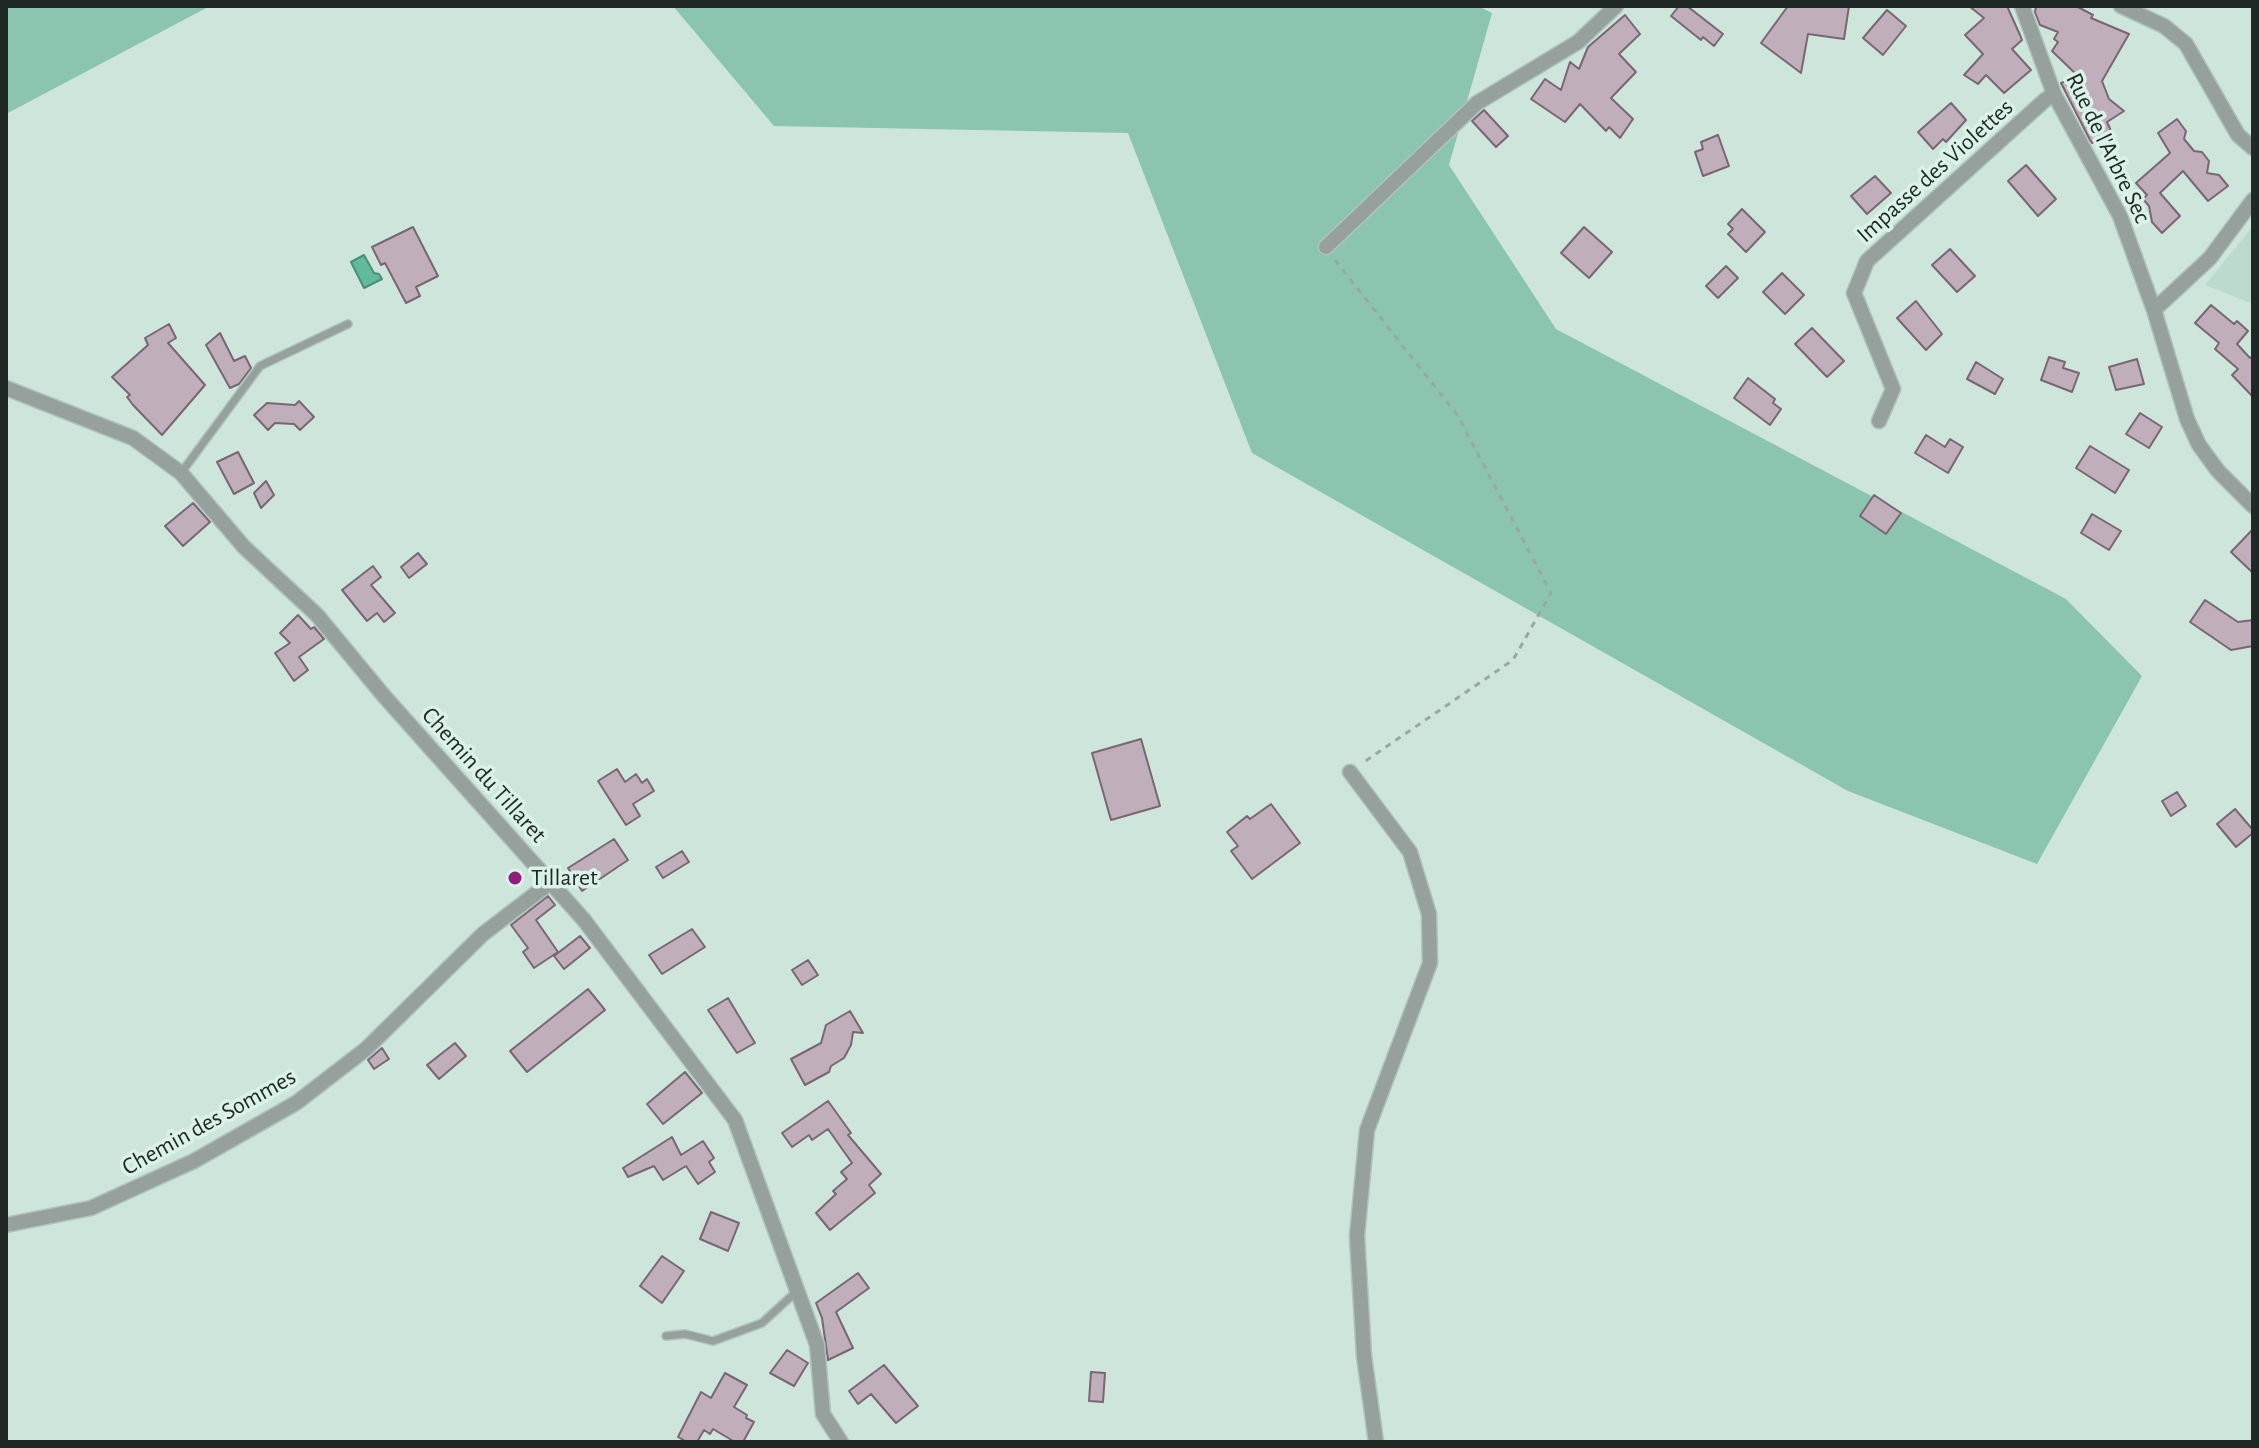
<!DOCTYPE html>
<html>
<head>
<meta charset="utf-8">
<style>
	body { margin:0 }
	#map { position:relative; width:2259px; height:1448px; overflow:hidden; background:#cee5dc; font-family:"Alegreya Sans",sans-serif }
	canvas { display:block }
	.frame { position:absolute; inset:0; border:8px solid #1f2824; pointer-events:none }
</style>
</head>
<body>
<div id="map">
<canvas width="2259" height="1448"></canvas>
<div class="frame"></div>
</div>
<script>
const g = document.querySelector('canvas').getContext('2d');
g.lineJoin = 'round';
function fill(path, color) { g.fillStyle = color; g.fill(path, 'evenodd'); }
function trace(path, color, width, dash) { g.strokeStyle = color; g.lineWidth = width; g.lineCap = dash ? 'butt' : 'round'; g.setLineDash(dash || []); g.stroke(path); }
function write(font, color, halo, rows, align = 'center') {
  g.font = font + ' "Alegreya Sans",sans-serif'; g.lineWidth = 7; g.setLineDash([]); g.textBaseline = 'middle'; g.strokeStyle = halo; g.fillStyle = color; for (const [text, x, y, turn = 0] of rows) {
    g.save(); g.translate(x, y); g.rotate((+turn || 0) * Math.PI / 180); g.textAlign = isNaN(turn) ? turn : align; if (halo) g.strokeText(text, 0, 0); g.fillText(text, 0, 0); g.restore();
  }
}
fill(new Path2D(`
	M2253 226V304L2205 285Z`), '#bcdbce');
fill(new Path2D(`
	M6 6H210L6 114Z
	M673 6H1478L1492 13 1449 165 1556 329 2066 599 2142 676 2037 864 1848 791 1252 453 1128 133 774 126Z`), '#8bc5af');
const water = new Path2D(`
	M364 255 374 273 379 274 382 279 364 288 351 262Z`);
fill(water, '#60bb9c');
trace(water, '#4c8f78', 2);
const building = new Path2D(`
	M1679 6H1687L1723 34 1714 46 1703 37 1701 40 1671 16Z
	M1788 6H1849L1844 39 1808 34 1801 73 1761 43Z
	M1969 6H2007L2020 35 2022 40 2012 49 2031 70 2004 93 1986 75 1978 84 1964 75 1983 54 1965 35 1984 18Z
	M2036 6H2076L2093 15 2091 18 2129 34 2102 81 2109 99 2124 111 2107 122 2112 133 2092 143 2090 140 2061 83 2079 77 2052 51 2058 42 2054 39 2058 32 2040 25 2035 12Z
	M1887 10 1906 26 1883 55 1863 38Z
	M1625 15 1640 34 1619 54 1636 72 1611 98 1633 119 1620 138 1609 127 1606 131 1580 104 1565 122 1531 99 1545 79 1561 90 1570 62 1579 69 1588 47Z
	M1951 103 1966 120 1946 142 1943 139 1933 149 1918 132Z
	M1484 110 1508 136 1496 147 1472 121Z
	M2177 119 2186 131 2184 139 2194 151 2202 152 2209 161 2207 173 2219 175 2228 186 2208 201 2183 171 2160 193 2180 216 2162 233 2152 222 2149 206 2143 199 2147 195 2136 183 2170 153 2158 133Z
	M1718 135 1729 166 1703 176 1695 152 1703 149 1701 142Z
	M2026 165 2056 199 2038 216 2008 181Z
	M1875 176 1891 193 1867 214 1851 196Z
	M1742 209 1765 232 1746 252 1728 234 1733 229 1728 224Z
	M413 227 438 276 416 287 420 296 406 303 385 263 381 265 372 247Z
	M1584 227 1612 252 1589 278 1561 253Z
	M1950 249 1975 276 1957 292 1932 265Z
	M1726 266 1738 278 1718 298 1706 286Z
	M1782 273 1804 295 1785 314 1763 292Z
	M1916 301 1942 334 1926 350 1897 318Z
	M2211 305 2234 324 2237 321 2248 331 2237 344 2250 358 2253 356V397L2232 375 2238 369 2215 349 2219 343 2195 323Z
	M169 324 176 338 168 343 205 385 162 435 133 405 127 397 130 395 112 377 148 345 145 338Z
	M1812 328 1844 361 1827 377 1795 344Z
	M220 333 234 361 245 356 251 368 239 384 230 388 206 345Z
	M2049 357 2065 362 2063 368 2079 373 2072 392 2041 380Z
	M2137 359 2144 384 2116 390 2109 367Z
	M1976 362 2003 379 1995 394 1967 379Z
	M1748 378 1775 399 1773 403 1781 409 1770 425 1734 398Z
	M299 401 314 417 300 430 294 424 275 423 268 430 254 415 267 403 295 405Z
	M2140 413 2162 427 2149 448 2126 434Z
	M1926 435 1945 447 1950 439 1963 447 1948 473 1915 453Z
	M2090 446 2129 470 2115 493 2076 468Z
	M238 452 254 483 234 494 217 462Z
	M266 481 274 495 261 508 254 493Z
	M1874 495 1901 513 1886 534 1860 516Z
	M193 503 210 522 183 546 165 526Z
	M2092 514 2121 531 2109 550 2081 533Z
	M2253 529V573L2231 552Z
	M418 553 427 564 409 578 401 567Z
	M373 566 381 577 371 585 395 613 384 622 377 613 367 621 342 590Z
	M2205 600 2238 622 2253 620V646L2231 650 2190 622Z
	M298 615 311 629 314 627 324 639 299 657 308 670 294 681 275 653 290 643 280 633Z
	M1141 739 1160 806 1111 820 1092 753Z
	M617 769 625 782 636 774 642 783 647 779 654 791 633 804 640 816 626 825 598 781Z
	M2177 792 2186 806 2171 816 2162 801Z
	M1271 804 1300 843 1252 879 1231 851 1238 846 1227 832 1247 816 1250 819Z
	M2235 809 2253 830V833L2236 847 2217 824Z
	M614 839 628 860 582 891 568 868Z
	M682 851 689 862 663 878 656 867Z
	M548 896 555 905 536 920 558 952 534 968 523 952 528 948 511 925Z
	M692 929 705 947 662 974 649 955Z
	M580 936 590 948 564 969 554 956Z
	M808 960 818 975 802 985 792 970Z
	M588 989 605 1010 527 1072 510 1051Z
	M728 998 755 1043 737 1053 708 1010Z
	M850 1011 863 1033 853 1032 851 1045 844 1058 831 1066 829 1072 805 1085 791 1059 821 1043 826 1025Z
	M455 1043 466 1056 439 1079 427 1065Z
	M382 1048 389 1059 374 1069 368 1060Z
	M685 1072 702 1093 663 1124 647 1104Z
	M828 1101 851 1133 848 1135 881 1174 869 1185 875 1193 830 1230 816 1213 836 1194 833 1191 847 1179 841 1172 852 1163 828 1129 812 1140 809 1135 792 1147 782 1133Z
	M672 1137 681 1155 703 1141 714 1158 709 1162 715 1172 698 1184 686 1166 663 1180 654 1166 628 1177 623 1168Z
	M711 1212 739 1223 728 1251 700 1239Z
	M662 1256 684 1271 662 1303 640 1286Z
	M858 1273 869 1288 836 1312 853 1348 828 1360 822 1318 816 1303Z
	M787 1350 808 1363 794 1386 770 1373Z
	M884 1365 918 1406 896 1423 871 1394 858 1404 849 1391Z
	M1091 1372 1105 1373 1103 1402 1089 1401Z
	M725 1373 747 1385 734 1407 747 1415 746 1418 754 1422 743 1442H735L713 1429 710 1434 704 1430 697 1442H687L678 1437 701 1392 711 1398Z`);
fill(building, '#c0aebb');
trace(building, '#786773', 2);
const service = new Path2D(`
	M181 473 260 366 348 324
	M666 1336 685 1334 713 1341 762 1323 797 1291`);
const minor = new Path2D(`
	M2022 6 2054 94 2120 216 2154 310 2187 419 2199 445 2218 471 2253 506
	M2121 6 2164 26 2186 44 2238 135 2253 148
	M1326 247 1477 103 1578 42 1616 6
	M2154 310 2210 258 2253 200
	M6 388 133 438 181 473 244 547 317 615 384 696 584 920 735 1120 817 1345 823 1414 841 1442
	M1879 421 1893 389 1854 293 1867 261 2045 100 2054 94
	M1350 772 1410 852 1429 914 1430 963 1367 1130 1357 1236 1364 1356 1376 1442
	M6 1225 91 1208 194 1161 296 1103 366 1049 483 934 551 882`);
trace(service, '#aec3bb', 10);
trace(minor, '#aec3bb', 17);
trace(new Path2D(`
	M1335 260 1458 416 1551 593 1513 660 1364 762`), '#97a9a2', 3, [6, 6]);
trace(service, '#96a09c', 7);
trace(minor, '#96a09c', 14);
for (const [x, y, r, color] of [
	[515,878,8,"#901d7d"]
]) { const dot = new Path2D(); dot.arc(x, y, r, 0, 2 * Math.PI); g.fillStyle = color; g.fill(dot); trace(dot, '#dbf2e9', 3); }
write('24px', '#1f2824', '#dbf2e9', [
	["Rue de l'Arbre Sec",2108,148,64],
	["Impasse des Violettes",1935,171,-42],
	["Chemin du Tillaret",484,775,48],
	["Chemin des Sommes",209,1122,-29]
]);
write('24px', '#1f2824', '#dbf2e9', [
	["Tillaret",531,878]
], 'left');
</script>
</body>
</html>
